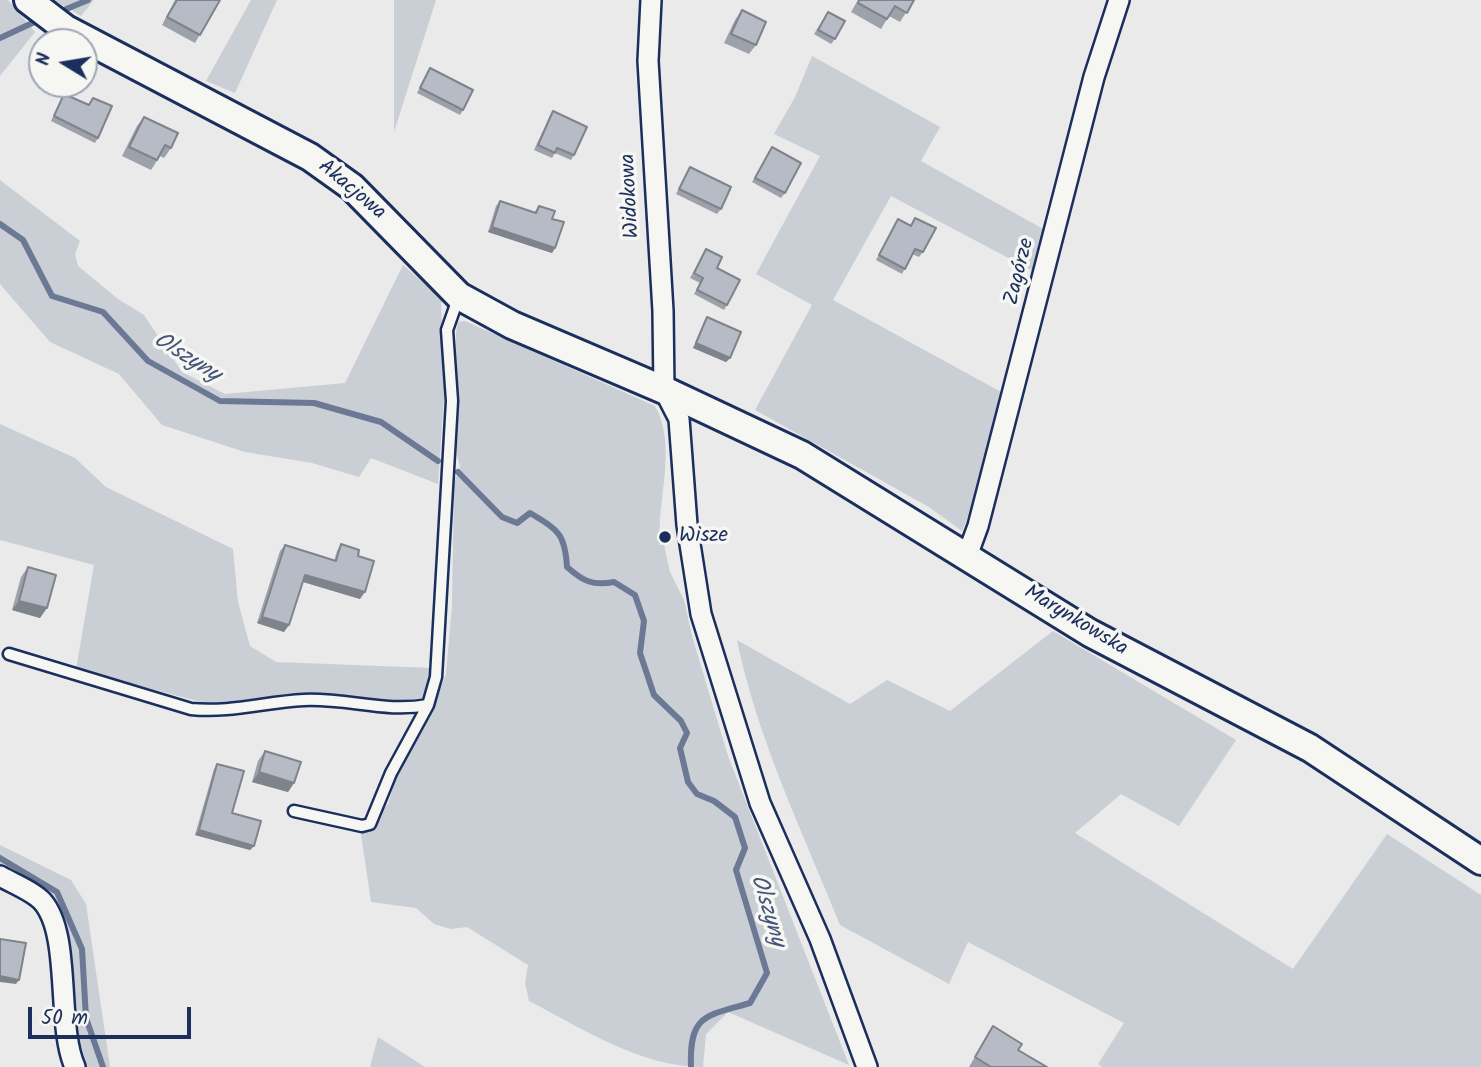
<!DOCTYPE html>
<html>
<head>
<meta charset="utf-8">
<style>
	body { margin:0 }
	#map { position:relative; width:1481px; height:1067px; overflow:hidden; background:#e9eae9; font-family:Kalam,sans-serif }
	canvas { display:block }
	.north { position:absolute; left:28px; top:28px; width:70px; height:70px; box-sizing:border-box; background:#f6f6f2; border:2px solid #9ea6b7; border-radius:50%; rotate:281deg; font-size:19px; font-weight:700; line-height:28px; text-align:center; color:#1b2f5e }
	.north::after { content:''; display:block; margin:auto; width:24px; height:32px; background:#1b2f5e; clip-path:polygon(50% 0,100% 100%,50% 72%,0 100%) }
	.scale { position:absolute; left:28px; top:1007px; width:163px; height:32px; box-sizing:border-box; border:4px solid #1b2f5e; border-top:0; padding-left:9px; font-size:21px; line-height:24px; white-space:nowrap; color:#1b2f5e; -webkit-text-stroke:5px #f6f6f2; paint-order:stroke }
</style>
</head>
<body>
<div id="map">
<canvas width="1481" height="1067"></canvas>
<div class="north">N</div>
<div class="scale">50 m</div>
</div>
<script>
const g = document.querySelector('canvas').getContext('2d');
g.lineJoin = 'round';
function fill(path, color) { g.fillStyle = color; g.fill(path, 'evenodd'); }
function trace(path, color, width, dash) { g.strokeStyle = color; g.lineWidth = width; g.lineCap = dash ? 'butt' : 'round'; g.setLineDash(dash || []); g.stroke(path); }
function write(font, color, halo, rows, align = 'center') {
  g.font = font + ' Kalam,sans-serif'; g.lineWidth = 7; g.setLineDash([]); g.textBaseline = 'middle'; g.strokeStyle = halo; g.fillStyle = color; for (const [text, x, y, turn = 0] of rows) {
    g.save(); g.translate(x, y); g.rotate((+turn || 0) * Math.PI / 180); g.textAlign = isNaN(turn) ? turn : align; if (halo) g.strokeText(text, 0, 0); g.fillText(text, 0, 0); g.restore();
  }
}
fill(new Path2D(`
	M0 0H8L35 32 0 76Z
	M54 0H94L81 16Z
	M251 0H277L235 93 206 81Z
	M394 0H436L394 132Z
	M812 56 940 127 921 161 1045 230 1035 272 891 196 833 300 1001 392 975 499 962 531 929 507 755 410 812 305 756 274 820 156 774 134 795 97Z
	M0 180 80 241 75 254 78 266 118 299 144 315 182 372 225 394 345 383 403 265 441 298 444 397 438 484 371 458 359 477 312 463 245 452 162 425 119 374 50 342 0 284Z
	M465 321 655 406C678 446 656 504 660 545H664L670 572 684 600 692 636 728 756 849 1065 728 1012 706 1034 703 1067C640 1067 584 1029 529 1001L525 983 528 965 467 927 451 929 434 924 416 908 371 902 361 834 388 804 394 784 417 735 430 717 446 674 452 606 454 483 460 467 455 446 456 332 458 322Z
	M0 424 75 458 106 487 233 549 238 602 250 646 276 662 432 668 422 698 386 703 332 695H292L220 707 76 669 94 565 0 540Z
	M1053 631 1236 740 1179 826 1121 794 1075 833 1293 969 1387 834 1481 895V1067H1102L1098 1064 1124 1023 968 942 949 984 840 925C803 833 757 738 737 640L850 704 887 680 950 711Z
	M0 845 71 880 86 904 110 1067H83L79 1060C75 1025 72 929 54 903 42 885 19 877 0 867Z
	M378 1037 425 1067H370Z`), '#caced5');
trace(new Path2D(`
	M57 13 88 0
	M0 38 41 19
	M0 224 23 240 52 296 103 312 148 361 220 401 314 403 381 422 438 461
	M458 472 502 517 517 523 530 513C558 530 565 533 567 567 583 581 592 586 614 582L635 595 644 621 640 653 654 695 681 721 687 733 680 748 688 782 697 794 714 801 735 817 745 848 736 870 767 973 750 1003C706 1016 689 1014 691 1067
	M0 858 57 892 82 949 86 1018 103 1067`), '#6c7995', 6);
const lane = new Path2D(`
	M9 654 191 709C230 713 265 702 304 700 348 698 385 713 428 705
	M294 811 362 826 370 824 391 773 428 705 436 677 452 401 447 330 459 296`);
const street = new Path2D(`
	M651 0 648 61 663 311 664 390 679 419 687 525 701 614 760 803 820 939 867 1067
	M967 556 978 526 1094 77 1119 0
	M0 876C12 883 33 891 42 901 72 934 56 1025 75 1067`);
const secondary = new Path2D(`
	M28 0 66 29 310 157 352 187 459 296 512 325 664 390 802 455 1090 633 1310 748 1481 861`);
trace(lane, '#1b2f5e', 15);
trace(street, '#1b2f5e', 24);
trace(secondary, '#1b2f5e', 32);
trace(lane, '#f6f6f2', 10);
trace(street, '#f6f6f2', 19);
trace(secondary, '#f6f6f2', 26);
fill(new Path2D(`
	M175 0H220L195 43 162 25Z
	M858 0H914L900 22 889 16 881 29 851 12Z
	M742 10 756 45 749 54 724 43 735 20Z
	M828 12 835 39 831 44 814 34Z
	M430 68 463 110 460 115 417 93Z
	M64 94 88 105 93 98 98 138 95 143 51 121Z
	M553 111 574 155 571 160 555 153 552 158 534 150 550 116Z
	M144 117 171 148 164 158 160 156 151 170 122 156 137 126Z
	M772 147 785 193 781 198 752 182Z
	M690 167 721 209 717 214 676 194Z
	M500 201 534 213 539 206 552 219 555 248 552 253 488 232 496 206Z
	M915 218 923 252 919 257 912 254 902 274 876 260 898 219 910 226Z
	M706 249 717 268 727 305 724 310 694 294 700 283 690 278Z
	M707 317 730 358 726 362 693 348 704 322Z
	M341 544 358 556 360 599 303 582 284 632 257 623 280 551 285 545 334 561 337 551Z
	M28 567 40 618 12 610 21 577Z
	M265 751 294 783 288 792 252 782 258 761Z
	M217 764 232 813 254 846 250 850 195 835 214 769Z
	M993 1026 1018 1050 1047 1067H969Z`), '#9da1aa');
fill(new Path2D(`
	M492 227 555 248 552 253 488 232Z
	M696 343 730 358 726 362 693 348Z
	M305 575 365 592 360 599 300 581Z
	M19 601 47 608 40 618 12 610Z
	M262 617 289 625 284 632 257 623Z
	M259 772 294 783 288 792 252 782Z
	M199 830 254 846 250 850 195 835Z
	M0 976 19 980 16 984 0 982Z`), '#7f838b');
const building = new Path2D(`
	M177 0H220L200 35 167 17Z
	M859 0H914L907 13 895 6 887 19 858 3Z
	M742 10 766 22 756 45 731 34Z
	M828 12 845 21 835 39 818 30Z
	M430 68 473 90 463 110 420 88Z
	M64 94 89 105 93 98 112 106 98 138 54 116Z
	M553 111 587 127 574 155 557 148 555 153 538 145Z
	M144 117 178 133 171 148 165 145 157 160 129 147Z
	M772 147 801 163 785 193 755 178Z
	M690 167 731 187 721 209 679 189Z
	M500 201 536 213 539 206 555 211 552 219 564 222 555 248 492 227Z
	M915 218 936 228 923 252 915 249 905 269 879 255 898 219 911 226Z
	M706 249 722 257 717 268 740 280 727 305 697 290 703 278 694 273Z
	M707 317 741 332 730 358 696 343Z
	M341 544 359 550 358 556 374 561 365 592 305 575 289 625 262 617 285 545 336 561Z
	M28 567 56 575 47 608 19 601Z
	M265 751 301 762 294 783 259 772Z
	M217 764 244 771 232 813 261 821 254 846 199 830Z
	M0 939 26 943 19 980 0 976Z
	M993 1026 1022 1044 1018 1050 1047 1067H991L975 1057Z`);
fill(building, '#b6bbc6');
trace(building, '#7f838b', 2);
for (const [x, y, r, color] of [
	[665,537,7,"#1b2f5e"]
]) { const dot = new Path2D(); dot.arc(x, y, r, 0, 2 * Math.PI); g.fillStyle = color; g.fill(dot); trace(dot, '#f6f6f2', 2.5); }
write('21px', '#1b2f5e', '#f6f6f2', [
	["Akacjowa",351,191,40],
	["Widokowa",632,196,-93],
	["Zagórze",1021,272,-76],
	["Marynkowska",1075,622,31]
]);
write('21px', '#1b2f5e', '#f6f6f2', [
	["Wisze",679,537]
], 'left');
write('italic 23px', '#44547a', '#f6f6f2', [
	["Olszyny",186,359,32],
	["Olszyny",766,911,73]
]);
</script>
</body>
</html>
